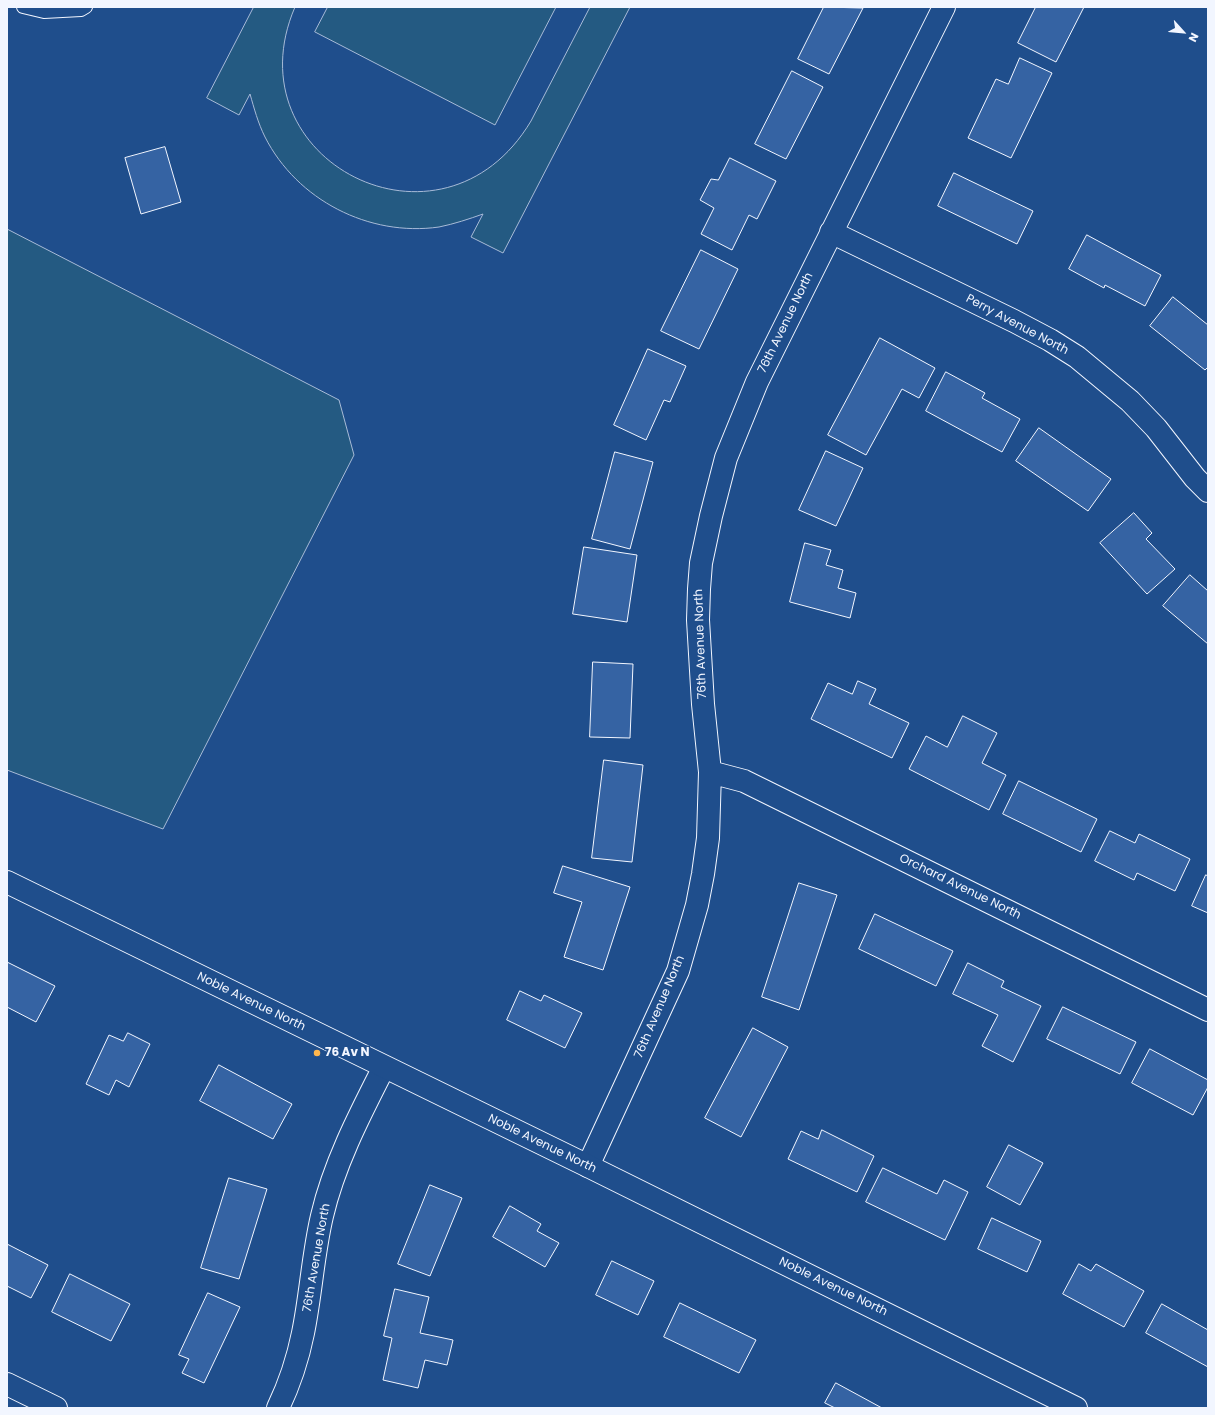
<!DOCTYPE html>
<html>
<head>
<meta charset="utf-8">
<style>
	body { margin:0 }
	#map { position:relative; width:1215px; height:1415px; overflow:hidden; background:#1f4e8c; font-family:Poppins,sans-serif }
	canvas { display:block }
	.frame { position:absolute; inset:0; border:8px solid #f2f6ff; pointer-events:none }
	.north { position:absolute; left:1163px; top:12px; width:40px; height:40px; -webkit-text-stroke:3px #1f4e8c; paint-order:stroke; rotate:117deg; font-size:11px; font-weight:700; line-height:16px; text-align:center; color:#f2f6ff }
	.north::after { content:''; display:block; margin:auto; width:14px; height:18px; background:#f2f6ff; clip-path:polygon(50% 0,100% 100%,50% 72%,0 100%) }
</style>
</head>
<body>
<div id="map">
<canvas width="1215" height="1415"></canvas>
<div class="frame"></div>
<div class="north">N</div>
</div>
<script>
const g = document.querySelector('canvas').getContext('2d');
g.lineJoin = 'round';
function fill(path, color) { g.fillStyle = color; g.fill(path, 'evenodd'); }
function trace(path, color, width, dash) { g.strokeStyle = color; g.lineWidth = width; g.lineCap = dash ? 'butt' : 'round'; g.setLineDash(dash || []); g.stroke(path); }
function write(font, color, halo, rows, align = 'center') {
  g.font = font + ' Poppins,sans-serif'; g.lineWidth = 3; g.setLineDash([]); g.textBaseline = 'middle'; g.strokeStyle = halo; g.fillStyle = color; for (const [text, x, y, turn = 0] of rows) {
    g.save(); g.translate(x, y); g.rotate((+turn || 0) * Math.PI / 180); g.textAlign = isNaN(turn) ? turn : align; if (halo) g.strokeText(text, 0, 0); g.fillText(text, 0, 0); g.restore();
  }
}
const green = new Path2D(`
	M254 7H295C229 160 442 270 531 121L590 7H630L503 253 471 237 483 214C469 219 454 224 439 227 369 237 297 200 265 137 258 123 254 108 250 94L239 115 207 98Z
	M328 7H556L495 125 315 32Z
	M7 229 339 400 354 455 163 829 7 770Z`);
fill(green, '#245a82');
trace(green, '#a8bbd7', 1);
const building = new Path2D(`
	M824 7 863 8 829 74 798 59Z
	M1036 7H1084L1056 62 1018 43Z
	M1020 58 1052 73 1011 158 968 138 996 79 1008 84Z
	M792 71 823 87 786 159 755 144Z
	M165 147 181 202 141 214 125 158Z
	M730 158 776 181 757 219 749 215 732 250 701 234 714 208 700 200 711 179 718 180Z
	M954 173 1033 211 1017 244 938 206Z
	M1087 235 1161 275 1145 306 1105 285 1104 288 1069 269Z
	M701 250 738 269 699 349 661 331Z
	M1173 297 1208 325V367L1205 370 1150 326Z
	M880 338 935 368 919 398 902 389 866 455 828 435Z
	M648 349 686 366 670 402 664 400 646 440 614 425Z
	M946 372 985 393 982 398 1020 419 1002 452 926 411Z
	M1039 428 1111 479 1088 511 1016 461Z
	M826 451 863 468 836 526 799 510Z
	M615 452 653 462 630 549 592 539Z
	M1134 513 1152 533 1146 539 1175 569 1147 594 1100 543Z
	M805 543 831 550 826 565 843 570 838 588 856 593 850 618 790 602Z
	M584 547 637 555 627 622 573 614Z
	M1190 575 1208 591V644L1163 606Z
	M593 662 633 664 630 738 590 737Z
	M858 681 876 689 869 704 909 723 892 758 811 719 828 683 852 694Z
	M963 716 997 733 982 763 1006 775 989 810 909 769 926 736 947 747Z
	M604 760 643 765 632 862 592 858Z
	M1019 781 1097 819 1081 852 1003 814Z
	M1110 831 1135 843 1139 834 1190 859 1175 891 1137 873 1134 880 1095 861Z
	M563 866 630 887 603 970 564 957 582 902 554 893Z
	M1206 875 1208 876V913L1192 906Z
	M799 883 837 895 799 1010 762 997Z
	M875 914 953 951 936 986 859 949Z
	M7 962 55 986 36 1022 7 1007Z
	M968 963 1004 981 1001 987 1041 1006 1013 1062 982 1046 998 1015 953 994Z
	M520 991 541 1001 544 995 582 1013 565 1048 507 1020Z
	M1063 1007 1136 1042 1120 1074 1047 1039Z
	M753 1028 788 1047 741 1137 705 1118Z
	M128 1033 150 1044 129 1087 116 1080 109 1095 86 1084 109 1035 123 1041Z
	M1150 1049 1208 1080V1087L1193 1115 1132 1083Z
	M219 1065 292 1104 273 1139 200 1101Z
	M822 1130 874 1156 857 1192 788 1159 801 1131 818 1139Z
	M1009 1145 1043 1163 1020 1205 987 1187Z
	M883 1168 937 1194 944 1180 968 1192 945 1240 866 1202Z
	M229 1178 267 1189 239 1279 201 1268Z
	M430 1185 462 1198 430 1276 398 1264Z
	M510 1206 541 1224 537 1231 559 1243 545 1267 493 1237Z
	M992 1218 1041 1241 1027 1272 978 1249Z
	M7 1244 48 1265 31 1298 7 1286Z
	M612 1261 654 1281 638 1315 596 1295Z
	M1079 1264 1091 1271 1096 1264 1144 1291 1124 1327 1063 1294Z
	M70 1274 130 1304 111 1341 52 1312Z
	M395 1289 429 1297 420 1333 453 1340 447 1365 425 1360 418 1388 383 1380 392 1338 384 1336Z
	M208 1293 240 1307 204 1383 182 1373 189 1359 179 1355Z
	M680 1303 756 1340 739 1373 664 1337Z
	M1162 1304 1208 1330V1367L1146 1333Z
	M836 1383 882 1408H835L825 1403Z`);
fill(building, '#3563a3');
trace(building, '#f2f6ff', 1);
const service = new Path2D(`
	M23 7 44 12 81 10 86 7`);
const minor = new Path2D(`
	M831 232 1014 321 1050 340 1077 357 1130 401 1156 428 1195 478 1208 491
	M710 772 744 781 1208 1010
	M588 1166 678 971 697 905 703 874 708 838 710 772 703 704 698 620 699 589 701 563 711 516 726 458 757 382 944 7
	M7 1384 56 1408
	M278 1408C289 1385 298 1358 303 1333 311 1294 313 1254 322 1216 334 1164 360 1114 384 1067`);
const tertiary = new Path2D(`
	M7 882 588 1166 1076 1408`);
trace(service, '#f2f6ff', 14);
trace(minor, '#f2f6ff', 24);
trace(tertiary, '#f2f6ff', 24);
trace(service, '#1f4e8c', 12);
trace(minor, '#1f4e8c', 22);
trace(tertiary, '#1f4e8c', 22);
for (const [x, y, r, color] of [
	[317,1053,4,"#ffb74d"]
]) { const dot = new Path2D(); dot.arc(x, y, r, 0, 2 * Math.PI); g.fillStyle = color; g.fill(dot); trace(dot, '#1f4e8c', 1.5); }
write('12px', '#f2f6ff', '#1f4e8c', [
	["76th Avenue North",786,323,-64],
	["Perry Avenue North",1017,325,28],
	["76th Avenue North",701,644,-92],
	["Orchard Avenue North",960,887,26],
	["Noble Avenue North",251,1002,26],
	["76th Avenue North",660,1007,-67],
	["Noble Avenue North",542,1144,26],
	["76th Avenue North",317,1258,-80],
	["Noble Avenue North",833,1287,26]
]);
write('bold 12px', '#f2f6ff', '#1f4e8c', [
	["76 Av N",325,1053]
], 'left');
</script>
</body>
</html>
